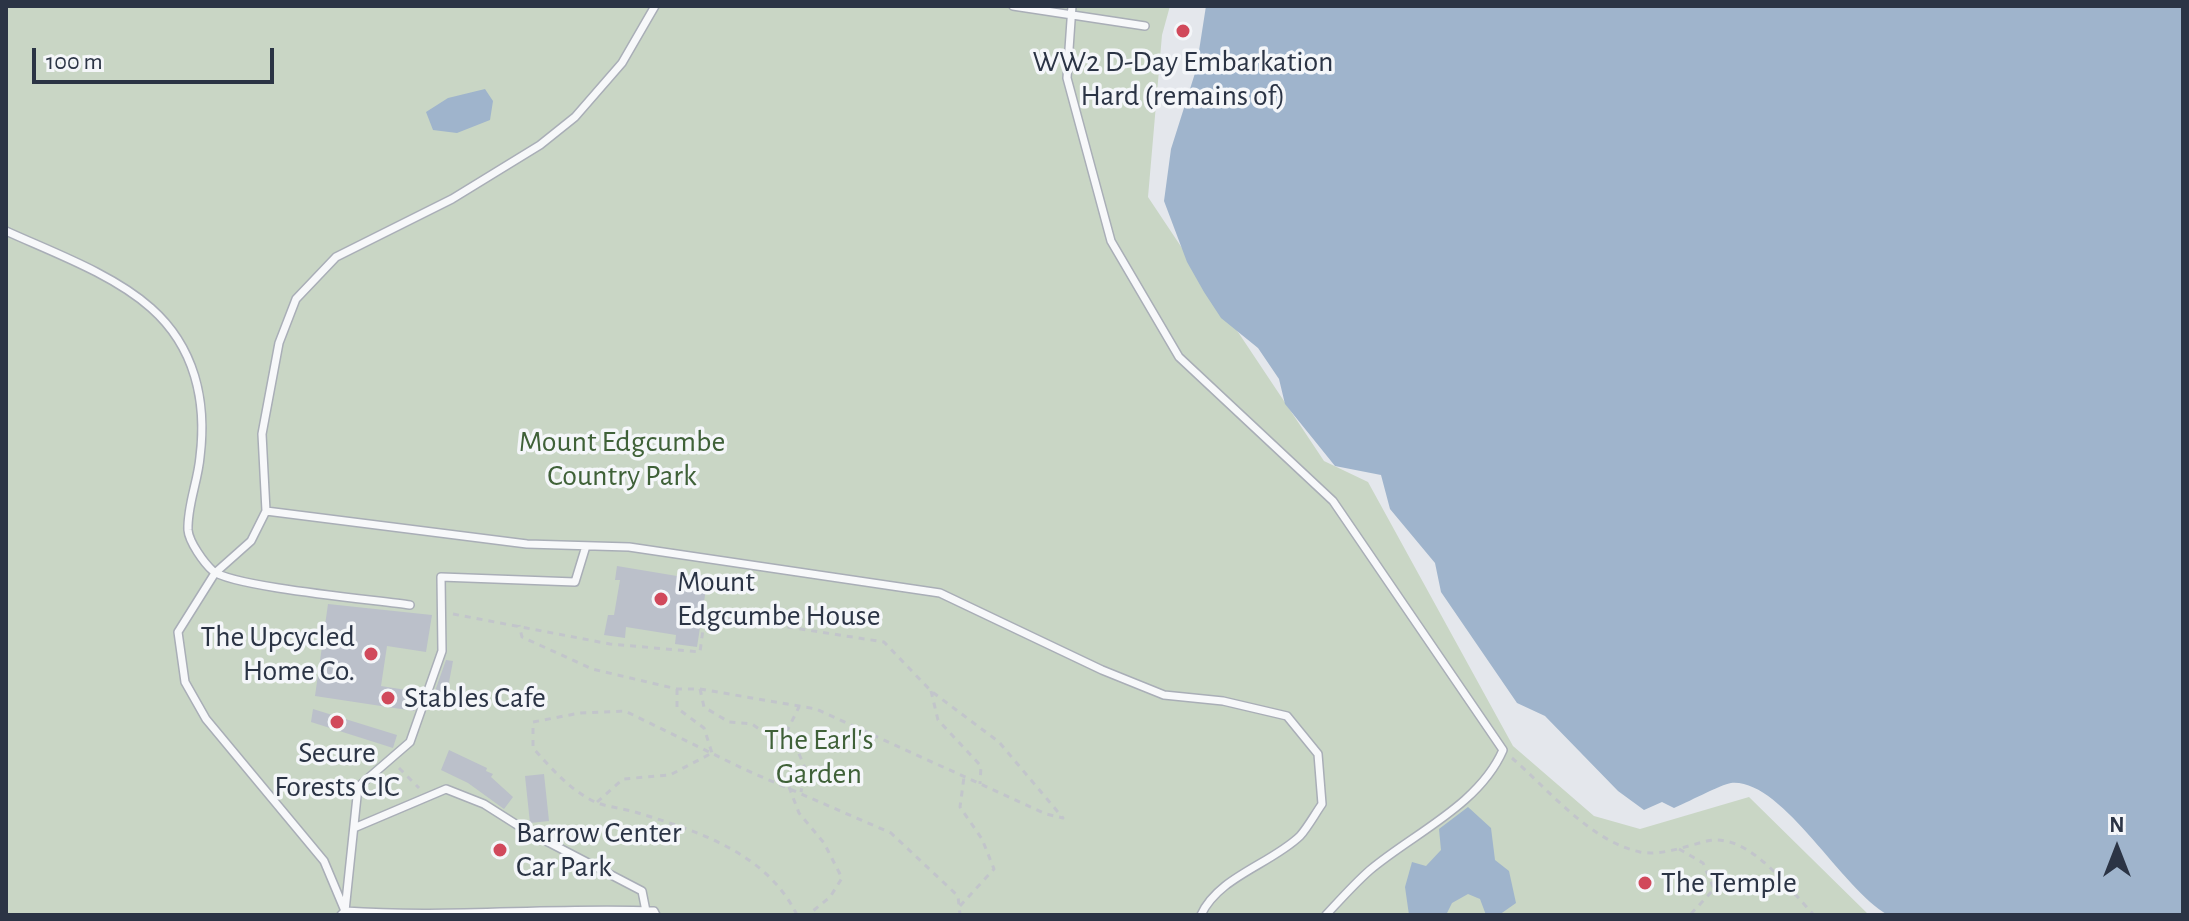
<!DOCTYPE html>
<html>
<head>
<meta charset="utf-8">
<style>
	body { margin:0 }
	#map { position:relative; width:2189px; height:921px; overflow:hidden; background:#e4e7ec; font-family:"Alegreya Sans",sans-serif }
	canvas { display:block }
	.frame { position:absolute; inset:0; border:8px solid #2b3445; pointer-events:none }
	.north { position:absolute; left:2077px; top:809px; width:80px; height:80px; -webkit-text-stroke:6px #f4f6f9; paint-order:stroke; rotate:0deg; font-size:22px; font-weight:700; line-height:32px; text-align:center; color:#2b3445 }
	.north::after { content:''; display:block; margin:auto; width:28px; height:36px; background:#2b3445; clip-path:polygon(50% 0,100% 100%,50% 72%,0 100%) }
	.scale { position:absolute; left:32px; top:48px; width:242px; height:36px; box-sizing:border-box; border:4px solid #2b3445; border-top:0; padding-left:10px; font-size:24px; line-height:28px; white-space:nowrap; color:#2b3445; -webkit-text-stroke:6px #f4f6f9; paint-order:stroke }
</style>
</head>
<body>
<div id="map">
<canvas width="2189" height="921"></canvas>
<div class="frame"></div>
<div class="north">N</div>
<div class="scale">100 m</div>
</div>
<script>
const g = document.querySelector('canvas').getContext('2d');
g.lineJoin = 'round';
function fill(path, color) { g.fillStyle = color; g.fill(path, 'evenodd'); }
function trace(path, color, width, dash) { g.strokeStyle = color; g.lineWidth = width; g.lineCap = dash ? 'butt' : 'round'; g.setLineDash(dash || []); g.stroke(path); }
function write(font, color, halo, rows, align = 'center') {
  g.font = font + ' "Alegreya Sans",sans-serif'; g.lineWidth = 7; g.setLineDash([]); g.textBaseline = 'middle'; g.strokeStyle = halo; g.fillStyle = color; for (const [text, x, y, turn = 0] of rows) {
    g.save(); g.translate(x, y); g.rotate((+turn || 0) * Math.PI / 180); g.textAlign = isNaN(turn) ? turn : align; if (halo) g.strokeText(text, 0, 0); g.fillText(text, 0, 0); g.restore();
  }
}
fill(new Path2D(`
	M6 6H1170L1162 35 1148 197 1324 461 1368 482 1513 746 1594 816 1640 829 1749 797 1869 915H6Z`), '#c9d6c5');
fill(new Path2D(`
	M1206 6H2183V915H1888C1841 889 1782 778 1731 783 1722 784 1684 804 1674 808L1662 802 1644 810 1618 791 1545 716 1517 703 1441 592 1435 563 1390 509 1381 475 1335 466 1285 404 1279 379 1258 348 1221 318 1204 292 1187 262 1164 201 1171 149 1196 70Z
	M485 89 493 101 490 120 457 133 433 130 426 112 448 98Z
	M1468 807 1491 828 1495 860 1509 871 1516 903 1499 915H1486L1480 899 1468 894 1452 903 1446 915H1409L1405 887 1412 862 1426 866 1441 850 1439 829Z`), '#9fb4cc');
fill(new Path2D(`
	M617 566 689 578 690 573 708 576 697 647 675 644 676 635 626 627 625 638 604 635 608 615H614L620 580H615Z
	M328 604 432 615 426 652 387 646 381 686 419 692 414 711 315 696Z
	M446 660 453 661 447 693 435 691Z
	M313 709 397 735 393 748 311 722Z
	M449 750 487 768 486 771 493 774 491 777 513 797 504 809 468 783 441 770Z
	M544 774 549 821 530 823 525 776Z`), '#bbc0ca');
const lane = new Path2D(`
	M1013 6 1145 26
	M1072 6 1067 78 1111 241 1179 357 1333 501 1503 750C1479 805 1414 833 1370 870 1354 884 1340 900 1326 915
	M6 231C52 252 113 274 151 308 195 347 207 401 200 457 198 481 187 506 188 530 189 542 204 563 213 571 232 587 377 600 410 605
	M266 511 527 544 629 547 940 593 1102 670 1164 695 1223 701 1287 716 1318 754 1322 804C1315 814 1308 827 1300 836 1271 864 1218 877 1201 915
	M586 546 575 582 441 577 442 651 410 742 358 787 345 911C448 918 551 907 654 911L656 915
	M354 828 446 789 484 804 525 830 642 891 646 911
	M341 915 345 911 324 861 206 719 185 682 178 632 215 573 251 541 266 511 262 434 279 343 296 299 336 257 452 199 540 145 575 117 622 63 655 6`);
trace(lane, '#a9aeb7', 10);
trace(new Path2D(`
	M453 614 610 644 700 652 705 614 884 642 931 691 999 742 1063 818 1046 814 816 709 700 689H677L592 669 522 637 519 625
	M677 689V708L704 728 712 753
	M700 689 704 707 729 722 752 724 769 736 788 729 799 707
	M931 691 938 720 981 766 980 784
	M769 736 797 749 805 768 801 792
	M1512 758C1550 791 1590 841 1640 852 1662 856 1686 846 1707 841 1749 832 1788 888 1814 915
	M399 768 419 788
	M789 787 799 813 824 843 842 878 830 897 808 915
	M597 802 623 779 670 775 712 753
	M1679 849 1703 863 1714 889 1690 915
	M960 906 994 869 982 839 960 807 964 777
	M797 915C766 852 697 831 635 812 622 808 605 807 593 801 568 788 552 769 533 748V722L580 713 625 711 746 770 891 833 958 896 960 915`), '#c2c5cb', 3, [6, 6]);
trace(lane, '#f7f8fa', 7);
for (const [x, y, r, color] of [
	[1183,31,8,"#d1495b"],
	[661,599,8,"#d1495b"],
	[371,654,8,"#d1495b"],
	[388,698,8,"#d1495b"],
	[337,722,8,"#d1495b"],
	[500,850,8,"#d1495b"],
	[1645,883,8,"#d1495b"]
]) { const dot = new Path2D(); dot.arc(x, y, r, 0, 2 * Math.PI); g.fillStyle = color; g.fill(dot); trace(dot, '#f4f6f9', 3); }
write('30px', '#2b3445', '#f4f6f9', [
	["WW2 D-Day Embarkation",1183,62,"center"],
	["Hard (remains of)",1183,96,"center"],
	["Mount",677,582],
	["Edgcumbe House",677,616],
	["The Upcycled",355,637,"right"],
	["Home Co.",355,671,"right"],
	["Stables Cafe",404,698],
	["Secure",337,753,"center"],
	["Forests CIC",337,787,"center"],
	["Barrow Center",516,833],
	["Car Park",516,867],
	["The Temple",1661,883]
], 'left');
write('30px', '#3f6138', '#f4f6f9', [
	["Mount Edgcumbe",622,442],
	["Country Park",622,476],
	["The Earl's",819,740],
	["Garden",819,774]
]);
</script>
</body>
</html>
